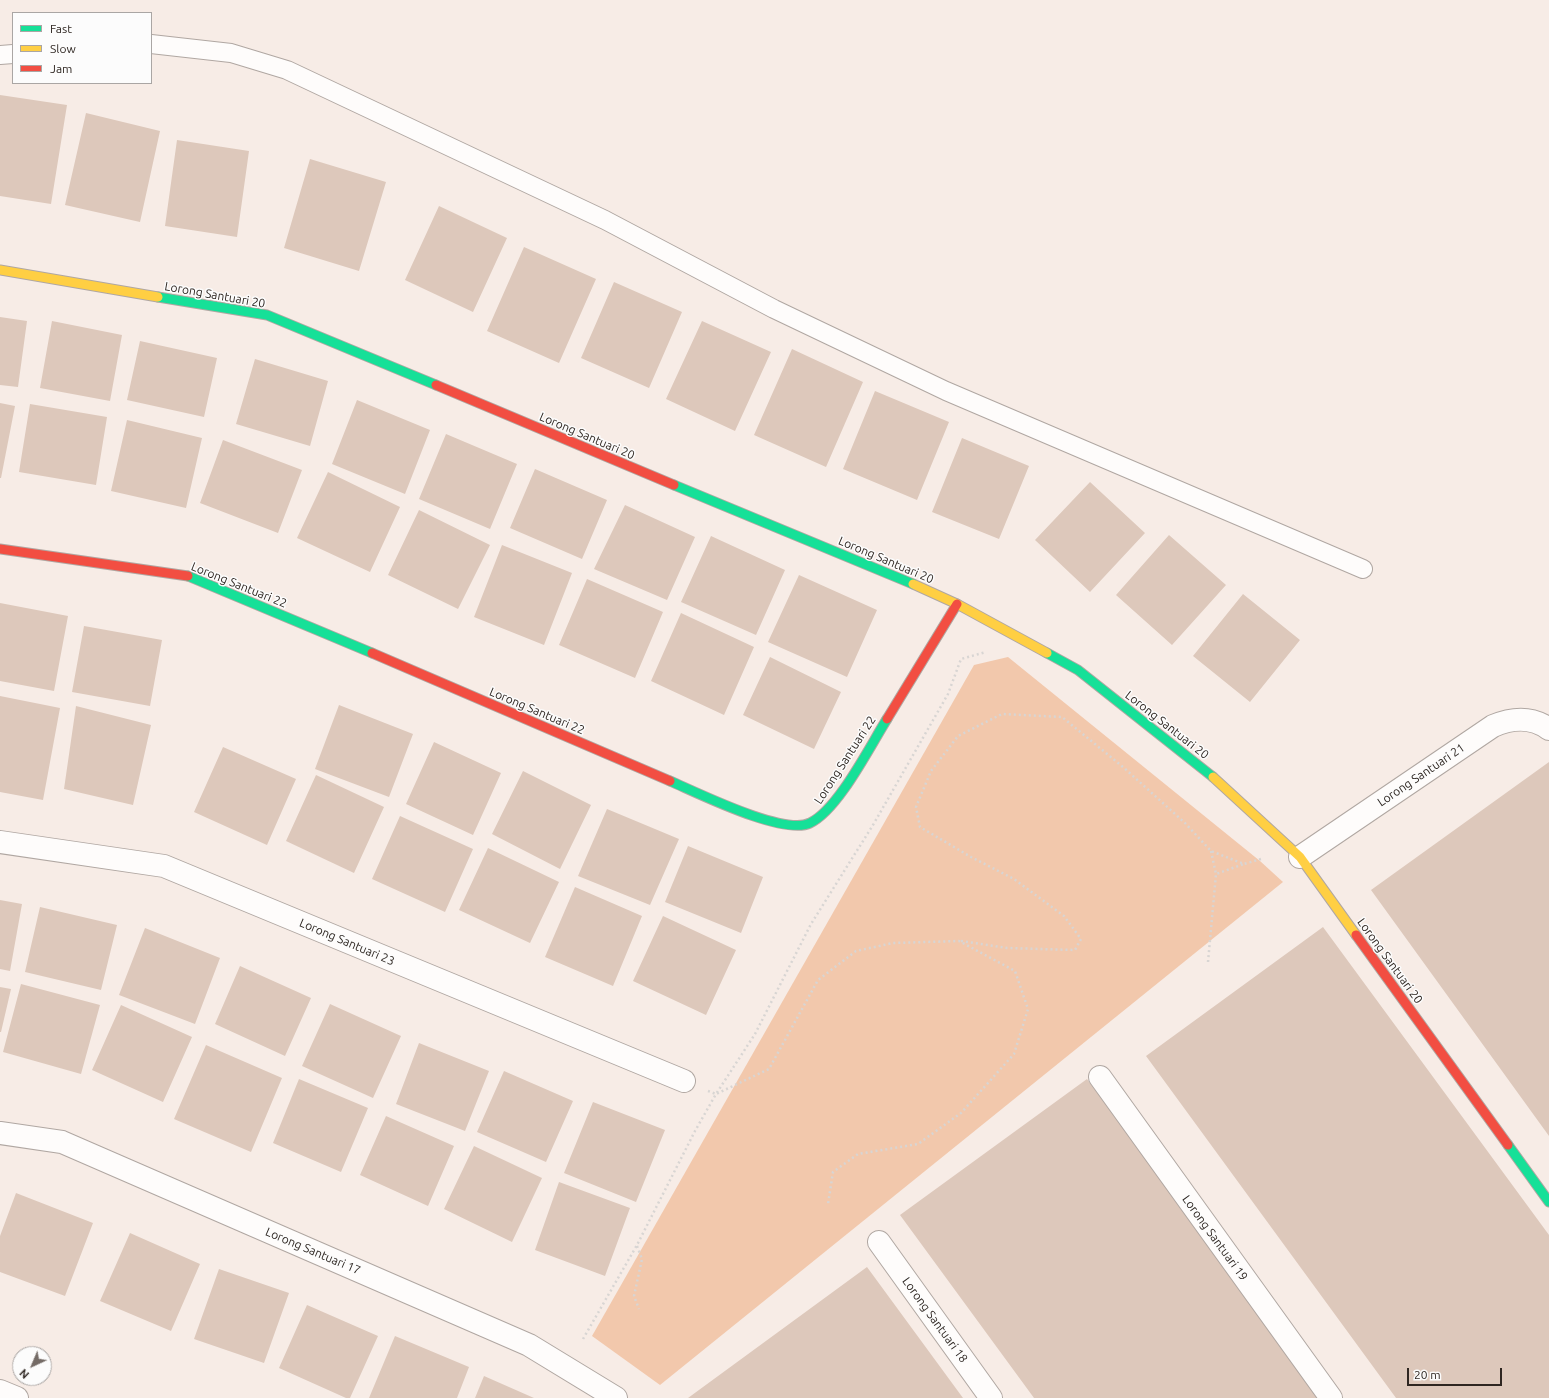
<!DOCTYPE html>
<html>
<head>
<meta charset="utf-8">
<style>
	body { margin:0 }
	#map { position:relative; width:1549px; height:1398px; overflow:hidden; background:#f7ece6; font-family:Ubuntu,sans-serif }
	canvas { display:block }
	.legend { position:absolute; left:12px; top:12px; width:140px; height:72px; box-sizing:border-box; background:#fcfcfc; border:1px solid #aaa6a4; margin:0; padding:5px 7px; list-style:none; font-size:12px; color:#2e2621 }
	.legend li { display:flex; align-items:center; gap:8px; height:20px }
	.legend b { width:20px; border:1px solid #aaa6a4 }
	.north { position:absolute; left:12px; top:1346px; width:40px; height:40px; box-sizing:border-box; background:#fcfcfc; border:1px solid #aaa6a4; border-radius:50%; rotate:224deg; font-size:11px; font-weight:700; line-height:16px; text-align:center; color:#2e2621 }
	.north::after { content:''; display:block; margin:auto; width:14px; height:18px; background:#746b66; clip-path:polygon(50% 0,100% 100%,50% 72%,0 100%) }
	.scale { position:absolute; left:1407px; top:1368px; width:95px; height:18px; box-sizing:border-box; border:2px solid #2e2621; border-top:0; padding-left:5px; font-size:12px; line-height:14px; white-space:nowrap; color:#2e2621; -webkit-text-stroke:3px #fcfcfc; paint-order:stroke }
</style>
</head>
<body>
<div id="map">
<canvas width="1549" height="1398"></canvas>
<ul class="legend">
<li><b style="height:5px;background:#16e098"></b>Fast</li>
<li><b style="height:5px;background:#ffcf43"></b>Slow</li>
<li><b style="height:5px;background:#f24e42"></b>Jam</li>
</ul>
<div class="north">N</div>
<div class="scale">20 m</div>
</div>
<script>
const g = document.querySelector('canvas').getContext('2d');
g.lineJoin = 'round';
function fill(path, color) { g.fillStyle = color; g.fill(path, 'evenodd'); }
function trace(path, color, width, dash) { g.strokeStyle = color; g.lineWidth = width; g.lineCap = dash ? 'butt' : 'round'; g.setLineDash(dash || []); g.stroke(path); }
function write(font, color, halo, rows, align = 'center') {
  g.font = font + ' Ubuntu,sans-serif'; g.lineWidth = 3; g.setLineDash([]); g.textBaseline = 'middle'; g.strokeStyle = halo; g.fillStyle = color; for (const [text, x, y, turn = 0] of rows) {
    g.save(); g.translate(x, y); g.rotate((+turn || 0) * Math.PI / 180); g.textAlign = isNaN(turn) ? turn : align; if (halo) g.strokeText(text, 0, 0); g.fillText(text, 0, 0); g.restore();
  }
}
fill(new Path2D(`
	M1008 657 1260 861 1283 882 660 1385 592 1336 974 665Z`), '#f2c8ac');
fill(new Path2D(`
	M0 95 67 105 51 204 0 196Z
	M86 113 160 131 140 222 65 205Z
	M177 140 249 151 237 237 165 226Z
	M310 159 386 182 359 271 284 248Z
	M439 206 507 238 473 312 405 280Z
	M524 247 596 279 559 363 487 331Z
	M614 282 682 312 649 388 581 358Z
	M0 317 27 321 18 387 0 385Z
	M52 321 122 335 110 401 40 388Z
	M702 321 771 352 735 431 666 399Z
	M140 341 217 358 204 417 127 400Z
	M792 349 863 382 826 467 754 435Z
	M255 359 328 381 310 446 236 424Z
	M875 391 949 422 917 500 843 469Z
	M357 400 430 430 405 494 332 464Z
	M0 403 15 406 1 478H0Z
	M30 404 107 417 96 485 19 472Z
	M127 420 202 438 186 508 111 491Z
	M446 434 517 464 490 529 419 499Z
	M962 438 1029 466 999 539 932 512Z
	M223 440 302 470 278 533 200 503Z
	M535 469 607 500 582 559 510 528Z
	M328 472 400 507 370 572 297 538Z
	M1090 482 1145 533 1090 592 1035 540Z
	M625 505 695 537 667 600 594 569Z
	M419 510 490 545 458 609 388 575Z
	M1169 535 1226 585 1172 645 1116 595Z
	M711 536 785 570 756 635 681 602Z
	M502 545 572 573 544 645 474 617Z
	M799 575 877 610 847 677 768 642Z
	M587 579 663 612 635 678 559 645Z
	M1243 594 1300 640 1250 702 1193 656Z
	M0 603 68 616 54 691 0 681Z
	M681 613 754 647 724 715 651 681Z
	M84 626 162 640 150 706 72 692Z
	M770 657 841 692 814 749 743 715Z
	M0 696 60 708 43 800 0 792Z
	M339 705 413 734 389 797 315 769Z
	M76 706 151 725 133 805 64 789Z
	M434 742 501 773 473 835 406 804Z
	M223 747 296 779 267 845 194 812Z
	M1549 762V1136L1371 890Z
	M523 771 591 805 560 869 492 834Z
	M316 775 384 807 354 873 286 841Z
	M607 809 679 839 650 905 578 876Z
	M400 816 473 849 445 912 372 879Z
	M688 846 763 877 741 933 665 902Z
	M488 848 559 882 530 943 459 910Z
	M575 887 642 916 613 986 545 957Z
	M0 900 22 904 10 971 0 969Z
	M40 907 117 925 101 990 25 972Z
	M663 916 736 950 706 1015 633 981Z
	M1323 927 1549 1235V1398H1396L1146 1056Z
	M145 928 220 958 195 1024 119 995Z
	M240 966 311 998 285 1056 215 1024Z
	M21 984 100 1005 81 1074 3 1052Z
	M0 987 11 989 1 1032H0Z
	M330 1004 401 1036 373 1098 302 1066Z
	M121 1005 192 1037 163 1102 92 1070Z
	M419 1043 489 1071 465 1131 396 1104Z
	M206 1045 282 1078 251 1152 174 1119Z
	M504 1071 573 1101 546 1162 477 1132Z
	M299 1079 368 1108 341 1172 273 1143Z
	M1087 1079 1322 1398H1034L900 1215Z
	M593 1102 665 1130 636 1202 564 1173Z
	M386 1116 454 1146 428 1206 360 1175Z
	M474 1146 542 1178 512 1242 444 1209Z
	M559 1182 630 1208 605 1276 535 1250Z
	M16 1193 93 1223 65 1296 0 1272V1236Z
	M130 1233 200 1264 171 1331 100 1301Z
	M867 1267 963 1398H688Z
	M219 1269 289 1293 264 1363 194 1339Z
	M307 1305 378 1336 350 1398H346L279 1368Z
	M395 1336 469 1367 457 1398H369Z
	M484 1376 534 1398H475Z`), '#ddc8bb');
const lane = new Path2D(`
	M151 44 231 53 287 70 605 220 774 309 946 391 1363 569
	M0 55 13 54`);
const street = new Path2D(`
	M0 842 164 866 684 1081
	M1300 857 1493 726C1512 718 1531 716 1549 729
	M1100 1077 1331 1398
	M0 1133 62 1142 529 1345 616 1398
	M879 1242 991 1398
	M0 1391 17 1398`);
const fast = new Path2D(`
	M158 297 267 315 436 385
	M674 485 913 584
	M188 576 372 653
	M1047 653 1078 670 1213 777
	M670 781C698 793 784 836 810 823 838 810 870 746 887 719
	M1508 1145 1549 1202`);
const slow = new Path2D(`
	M0 270 158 297
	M913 584 957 604 1047 653
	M1213 777 1300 857 1356 935`);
const jam = new Path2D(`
	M436 385 674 485
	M0 549 188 576
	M372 653 670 781
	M887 719 957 604
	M1356 935 1508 1145`);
trace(lane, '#b0a7a2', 20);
trace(street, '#b0a7a2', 24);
trace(fast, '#b0a7a2', 11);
trace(slow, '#b0a7a2', 11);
trace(jam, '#b0a7a2', 11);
trace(new Path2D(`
	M1211 851 1216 874 1244 864
	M961 941 1007 948 1075 950 1081 939 1064 916 1014 879 971 857 920 827 916 807 931 771 958 736 1002 714 1062 717 1123 767 1185 823 1211 851 1244 864 1261 859
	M1208 962 1216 874
	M708 1091 716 1094 755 1034 811 924 873 825 948 694 961 659 986 652
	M637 1246 642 1259 634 1296 639 1309
	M583 1339 637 1245 695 1131 716 1094 769 1069 818 980 856 951 893 943 959 941 1015 971 1028 1009 1014 1054 961 1113 918 1144 858 1154 833 1172 828 1204`), '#d8d5d3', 2.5, [2, 3]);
trace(lane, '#fefcfb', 18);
trace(street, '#fefcfb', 22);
trace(fast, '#16e098', 9);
trace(slow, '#ffcf43', 9);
trace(jam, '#f24e42', 9);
write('12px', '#2e2621', '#fcfcfc', [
	["Lorong Santuari 20",215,295,10],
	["Lorong Santuari 20",587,436,23],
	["Lorong Santuari 20",886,560,23],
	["Lorong Santuari 22",239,585,22],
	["Lorong Santuari 22",537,711,23],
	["Lorong Santuari 20",1167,725,38],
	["Lorong Santuari 22",845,760,-57],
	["Lorong Santuari 21",1421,775,-34],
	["Lorong Santuari 23",347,942,23],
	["Lorong Santuari 20",1390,961,54],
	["Lorong Santuari 19",1215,1238,54],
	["Lorong Santuari 17",313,1251,23],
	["Lorong Santuari 18",935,1320,54]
]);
</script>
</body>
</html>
